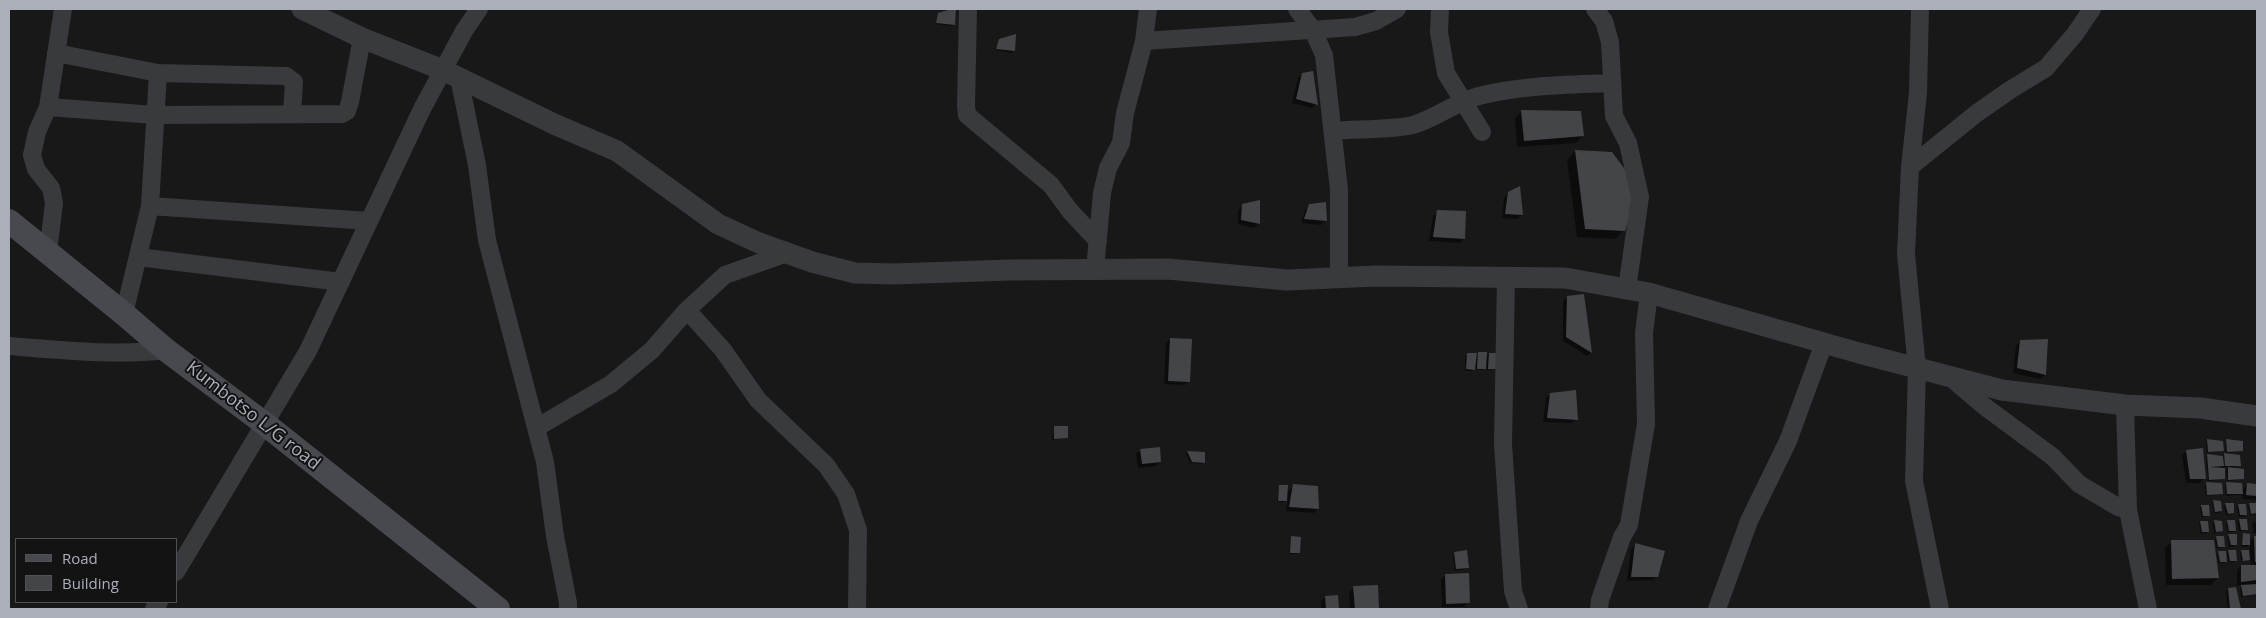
<!DOCTYPE html>
<html>
<head>
<meta charset="utf-8">
<style>
	body { margin:0 }
	#map { position:relative; width:2266px; height:618px; overflow:hidden; background:#181819; font-family:"Open Sans",sans-serif }
	canvas { display:block }
	.frame { position:absolute; inset:0; border:10px solid #aaafb9; pointer-events:none }
	.legend { position:absolute; left:15px; top:538px; width:162px; height:65px; box-sizing:border-box; background:#131314; border:1px solid #4f5156; margin:0; padding:6px 9px; list-style:none; font-size:15px; color:#aaafb9 }
	.legend li { display:flex; align-items:center; gap:10px; height:25px }
	.legend b { width:25px; border:1px solid #4f5156 }
</style>
</head>
<body>
<div id="map">
<canvas width="2266" height="618"></canvas>
<div class="frame"></div>
<ul class="legend">
<li><b style="height:6px;background:#47494e"></b>Road</li>
<li><b style="height:14px;background:#444549"></b>Building</li>
</ul>
</div>
<script>
const g = document.querySelector('canvas').getContext('2d');
g.lineJoin = 'round';
function fill(path, color) { g.fillStyle = color; g.fill(path, 'evenodd'); }
function trace(path, color, width, dash) { g.strokeStyle = color; g.lineWidth = width; g.lineCap = dash ? 'butt' : 'round'; g.setLineDash(dash || []); g.stroke(path); }
function write(font, color, halo, rows, align = 'center') {
  g.font = font + ' "Open Sans",sans-serif'; g.lineWidth = 4; g.setLineDash([]); g.textBaseline = 'middle'; g.strokeStyle = halo; g.fillStyle = color; for (const [text, x, y, turn = 0] of rows) {
    g.save(); g.translate(x, y); g.rotate((+turn || 0) * Math.PI / 180); g.textAlign = isNaN(turn) ? turn : align; if (halo) g.strokeText(text, 0, 0); g.fillText(text, 0, 0); g.restore();
  }
}
fill(new Path2D(`
	M939 14 954 25 952 26 935 24Z
	M1000 40 1014 51 1012 53 995 50Z
	M1303 74 1316 104 1312 108 1292 103 1298 78Z
	M1522 111 1582 136 1576 143 1517 147 1515 118Z
	M1575 151 1624 230 1615 239 1577 237 1567 160Z
	M1509 193 1522 215 1517 219 1502 218 1504 198Z
	M1259 201 1258 224 1254 228 1238 224V210L1243 205Z
	M1310 206 1326 220 1321 225 1301 223 1305 210Z
	M1438 212 1464 239 1460 243 1429 241 1433 216Z
	M1583 295 1591 353 1587 356 1563 341V301L1568 297Z
	M1170 339 1189 381 1185 385 1164 384 1166 343Z
	M2020 341 2045 375 2040 379 2013 373 2016 346Z
	M1478 353 1486 357 1489 354 1497 369 1487 370V366L1483 370H1476V367L1472 371H1465V356Z
	M1551 394 1576 419 1572 423 1543 422 1546 398Z
	M1054 428 1067 438 1052 440Z
	M2208 440 2223 451 2207 453 2206 442Z
	M2227 441 2242 451 2227 453 2240 465 2231 469 2243 479 2227 481 2226 470 2229 467 2223 468 2224 478 2222 480 2208 481 2206 457 2226 455 2225 442Z
	M1141 450 1160 462 1156 466 1138 468 1136 454Z
	M2186 451 2204 478 2200 483H2186L2182 455Z
	M1188 452 1204 453 1203 462 1202 464 1190 463 1186 454Z
	M2207 483 2222 493 2206 496 2205 485Z
	M2227 483 2242 490 2247 485 2257 486V500L2242 499 2243 492 2240 495 2226 496 2225 485Z
	M1279 486 1287 492 1293 486 1318 508 1314 513 1286 511 1288 499 1284 502H1277Z
	M2214 502 2221 511 2219 513H2214L2212 503Z
	M2226 504 2233 513 2231 515H2226L2224 506Z
	M2250 504 2257 513 2255 515H2250L2248 506Z
	M2239 505 2246 514 2244 516 2239 517 2237 507Z
	M2201 506 2208 515 2206 517H2202L2200 508Z
	M2239 520H2246V529L2244 531H2239L2237 522Z
	M2228 521 2235 530 2233 532H2228L2226 523Z
	M2200 522 2208 531 2206 533 2201 534 2199 524Z
	M2214 522 2221 531 2220 532 2214 533 2213 523Z
	M2253 522H2257V533H2253L2252 523Z
	M2229 535 2236 544 2234 546 2229 547 2227 537Z
	M2243 535 2248 543 2254 537 2257 538V583L2254 595 2241 597 2240 588 2243 585 2237 586V570L2241 566H2251L2250 558 2248 560H2241L2240 553 2241 551H2250V544L2247 547H2241Z
	M2217 537 2224 546 2222 548H2217L2215 539Z
	M1291 538 1299 552 1297 554H1289Z
	M2172 541 2217 578 2211 585H2166L2165 548Z
	M1635 544 1657 576 1653 580 1627 581 1631 549Z
	M2229 551 2236 560 2234 562H2229L2227 553Z
	M2219 552 2226 561 2224 563H2219L2217 554Z
	M1454 553 1468 567 1466 569 1455 571 1453 555Z
	M1446 575 1468 602 1464 607H1442L1441 579Z
	M1354 588 1378 608 1350 609 1349 592Z
	M2228 589H2235L2240 609H2228L2226 591Z
	M1337 596 1338 609H1321V601L1325 597Z`), '#0007');
fill(new Path2D(`
	M952 9H956L955 25 936 23 938 13Z
	M1016 34 1015 51 996 49 999 39Z
	M1313 71 1318 105 1296 99 1302 73Z
	M1521 110 1581 111 1584 136 1524 141Z
	M1575 150 1612 152 1638 187 1625 231 1585 229Z
	M1520 186 1523 215 1505 214 1508 192Z
	M1260 200V224L1241 220 1242 204Z
	M1326 202 1327 221 1304 219 1309 204Z
	M1437 210 1466 211 1465 239 1433 237Z
	M1584 294 1592 353 1566 337 1567 296Z
	M1170 338 1192 339 1190 382 1168 381Z
	M2048 339 2046 375 2017 368 2020 340Z
	M1478 352H1487L1486 369H1477Z
	M1467 353H1477L1475 370 1466 369Z
	M1489 353H1499L1498 369H1488Z
	M1576 390 1578 420 1547 418 1550 393Z
	M1054 426H1068V438L1054 439Z
	M2207 439 2223 441 2224 451 2208 452Z
	M2226 439 2243 441V451L2227 452Z
	M1160 447 1161 462 1142 464 1140 449Z
	M2203 448 2206 479H2190L2186 450Z
	M1187 451 1205 452V463L1192 462Z
	M2224 453 2240 455 2241 466H2225Z
	M2207 454 2223 456 2224 466 2210 467 2225 468V479L2209 480Z
	M2228 467 2244 469V479L2228 480Z
	M2206 482 2222 483 2223 494 2207 495Z
	M2226 482 2242 483 2243 494H2227Z
	M2247 483 2257 484V496L2246 495Z
	M1293 484 1318 486 1319 509 1289 507Z
	M1279 485H1288L1287 501H1278Z
	M2213 500 2221 501 2222 511 2215 512Z
	M2225 503H2234V513L2228 514Z
	M2249 503H2257V513L2251 514Z
	M2238 504H2246L2247 515H2240Z
	M2201 505H2209L2210 516H2203Z
	M2239 519H2247L2248 530H2241Z
	M2214 520 2222 521 2223 531 2216 532Z
	M2227 520H2235L2236 531H2229Z
	M2200 521H2208L2209 532H2202Z
	M2243 533 2250 534V545H2242Z
	M2228 534H2237V545H2231Z
	M1291 536 1301 537 1300 553H1290Z
	M2216 536H2224L2225 547H2218Z
	M2254 536H2257V562H2255Z
	M2171 540H2214L2219 578 2172 579Z
	M1635 543 1665 551 1658 577H1631Z
	M1467 550 1469 568 1456 569 1454 552Z
	M2228 550H2236L2237 561H2230Z
	M2241 550H2249L2250 560 2243 561Z
	M2218 551H2226L2227 562H2220Z
	M2241 565H2257V580L2241 582Z
	M1469 573 1470 603 1446 604 1445 574Z
	M2257 584V594L2243 596 2241 585Z
	M1378 585 1379 608 1355 609 1353 586Z
	M2236 587 2241 609H2230L2228 588Z
	M1338 595 1339 609H1326L1325 596Z`), '#444549');
trace(new Path2D(`
	M968 9 966 106 967 115 1051 185 1070 211 1098 241
	M1297 9 1313 30 1324 55 1339 190V278
	M1440 9 1439 32 1446 73 1482 132
	M1595 9 1604 21 1610 42 1614 116 1628 143 1640 197 1627 289
	M1920 9 1918 93 1910 167 1906 254 1917 368 1914 481 1940 609
	M1144 41 1355 27 1376 21 1397 9
	M56 53 158 73 286 76 294 82 292 114
	M459 78 477 165 487 240 545 462 555 536 568 603V609
	M48 107 155 115 342 114 347 111 350 102 362 38
	M1333 131C1355 129 1393 130 1413 125 1437 118 1455 102 1479 96 1522 85 1568 85 1612 83
	M1910 167 1977 113 2010 90 2046 68 2075 34 2092 9
	M150 206 369 221
	M48 252 54 203 51 188 36 169 32 155 37 132 48 107 63 9
	M138 257 341 282
	M1095 270 1102 193 1108 168 1121 143 1125 113 1144 41 1148 9
	M1506 278 1503 444 1513 591 1519 609
	M687 310 723 350 758 400 826 465 846 494 858 530 857 609
	M124 314 150 206 158 73
	M9 346C61 350 114 356 166 350
	M1951 378 1984 406 2053 457 2079 484 2118 507 2128 510
	M2125 405 2128 510 2148 609
	M536 428 611 384 652 350 687 310 725 275 787 253
	M176 572 308 351 422 109 464 31 479 9
	M154 609 159 602
	M1599 609 1600 600 1622 537 1629 525 1646 424 1644 333 1649 293
	M1717 609 1749 521 1788 441 1824 343`), '#393a3e', 18);
trace(new Path2D(`
	M302 9 362 38 443 70 554 124 617 151 718 224 759 243 812 262 855 273 894 274 1009 270 1168 269 1287 280 1376 276 1565 278 1649 293 1859 353 2002 390 2125 405 2200 408 2257 416`), '#393a3e', 21);
trace(new Path2D(`
	M9 221 124 314 166 350 265 424 498 609`), '#47494e', 24);
write('18px', '#aaafb9', '#131314', [
	["Kumbotso L/G road",253,416,38]
]);
</script>
</body>
</html>
